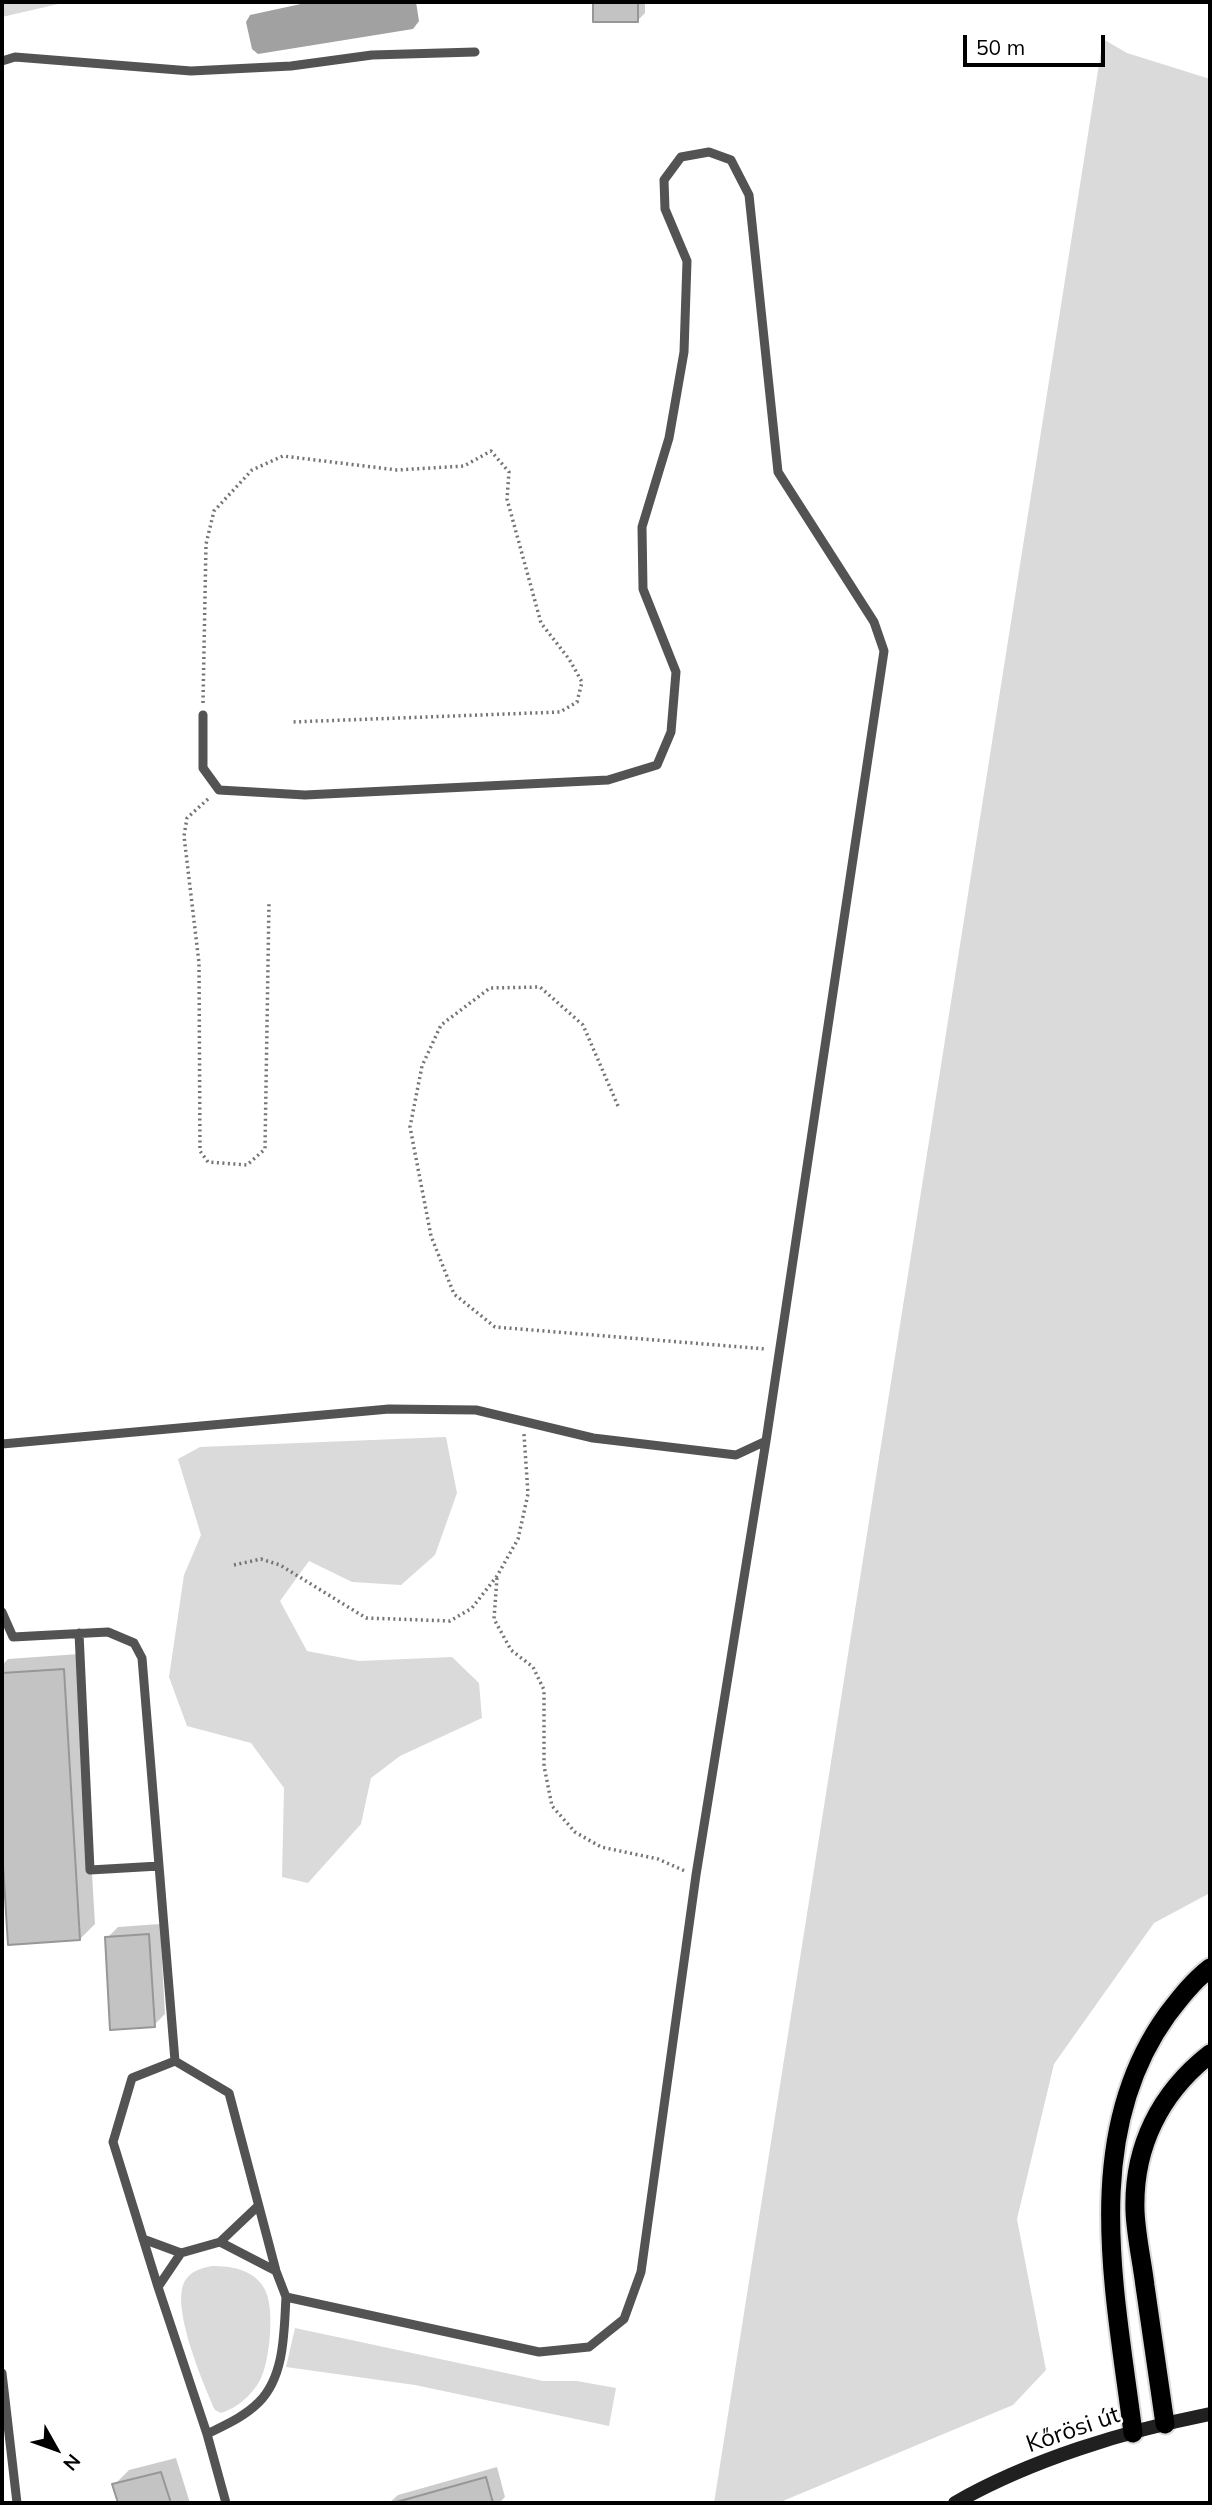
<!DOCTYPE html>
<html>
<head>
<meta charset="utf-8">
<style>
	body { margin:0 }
	#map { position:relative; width:1212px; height:2505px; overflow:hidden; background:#fff; font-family:Mulish,sans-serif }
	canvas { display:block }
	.frame { position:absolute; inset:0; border:4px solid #000; pointer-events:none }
	.north { position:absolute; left:21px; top:2414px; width:70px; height:70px; -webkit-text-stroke:5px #fff; paint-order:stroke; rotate:130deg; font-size:19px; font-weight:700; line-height:28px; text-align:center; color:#000 }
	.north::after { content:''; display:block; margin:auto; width:24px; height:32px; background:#000; clip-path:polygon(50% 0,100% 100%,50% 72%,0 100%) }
	.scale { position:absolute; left:963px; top:35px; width:142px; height:32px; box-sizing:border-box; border:4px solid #000; border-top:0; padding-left:9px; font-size:21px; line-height:24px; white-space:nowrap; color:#000; -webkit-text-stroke:5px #fff; paint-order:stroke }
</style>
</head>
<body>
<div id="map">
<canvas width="1212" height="2505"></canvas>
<div class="frame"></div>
<div class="north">N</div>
<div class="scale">50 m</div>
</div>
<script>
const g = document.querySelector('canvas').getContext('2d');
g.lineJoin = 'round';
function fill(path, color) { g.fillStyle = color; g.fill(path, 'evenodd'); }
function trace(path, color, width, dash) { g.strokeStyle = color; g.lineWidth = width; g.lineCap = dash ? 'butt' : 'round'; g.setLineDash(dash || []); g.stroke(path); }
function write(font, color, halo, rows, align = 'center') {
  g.font = font + ' Mulish,sans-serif'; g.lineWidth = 5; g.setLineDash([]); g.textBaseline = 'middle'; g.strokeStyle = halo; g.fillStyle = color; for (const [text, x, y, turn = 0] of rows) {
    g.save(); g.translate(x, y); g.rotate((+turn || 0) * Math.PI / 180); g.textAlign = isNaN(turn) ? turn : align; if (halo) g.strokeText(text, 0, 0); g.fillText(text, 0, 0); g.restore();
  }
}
fill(new Path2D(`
	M2 2H67L2 17Z
	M1103 39 1127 53 1210 79V1893L1154 1923 1054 2064 1017 2219 1046 2370 1013 2405 778 2503H714Z
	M446 1437 457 1493 435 1555 401 1585 352 1582 309 1561 280 1601 307 1651 359 1661 452 1657 479 1683 482 1718 400 1756 371 1778 361 1824 308 1883 282 1877 284 1788 251 1743 187 1726 169 1677 184 1575 201 1535 178 1459 200 1447Z
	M212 2266C231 2266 253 2269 264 2288 275 2306 270 2354 263 2373 257 2391 238 2408 221 2413L215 2410C204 2385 167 2300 187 2278 193 2270 203 2268 212 2266Z
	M295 2328 543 2381H577L616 2388 609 2426 415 2385 286 2367Z`), '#dadada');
fill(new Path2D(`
	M310 2H416L419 21 413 29 258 54 252 49 246 22 250 15Z`), '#a1a1a1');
fill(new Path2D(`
	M595 2H645V13L638 20H595Z
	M79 1654 95 1924 80 1939 9 1943 2 1819V1665L8 1659Z
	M160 1924 165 2014 154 2025 107 1938 118 1927Z
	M176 2458 190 2503H120L114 2485 129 2470Z
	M497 2467 505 2497 499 2503H389L398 2495Z`), '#0003');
const building = new Path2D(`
	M593 2H638V22H593Z
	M64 1669 80 1940 8 1945 2 1848V1673Z
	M149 1934 155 2027 110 2030 105 1937Z
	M161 2472 171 2503H118L112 2484Z
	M486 2477 493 2503H393Z`);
fill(building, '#c3c3c3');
trace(building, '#979797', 2);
const trunk = new Path2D(`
	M1165 2424C1158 2378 1152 2332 1145 2286 1142 2261 1136 2236 1135 2211 1133 2147 1160 2093 1210 2054
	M1133 2433C1116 2296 1079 2137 1167 2015 1180 1998 1193 1981 1210 1968`);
trace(trunk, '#dbdbdb', 23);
trace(new Path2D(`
	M203 703 206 544 214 511 252 470 283 456 397 470 464 466 491 451 509 472 507 499 541 623 569 659 582 682 577 702 560 712 292 722
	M208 799 187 818 184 836 199 963 200 1151 208 1162 247 1165 265 1149 269 902
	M618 1106 583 1025 540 987 490 988 441 1025 422 1066 410 1127 431 1236 454 1294 495 1327 766 1349
	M234 1565 261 1559 280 1565 366 1618 450 1621 472 1608 497 1576 518 1539 528 1494 524 1434
	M497 1578 494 1619 511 1650 533 1667 544 1690V1766L552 1806 575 1832 601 1847 658 1859 685 1871`), '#757575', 3.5, [2, 3.5]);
trace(new Path2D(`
	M2 61 15 57 191 71 291 66 372 55 475 52
	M203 715V768L219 790 305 795 608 780 657 765 671 732 676 672 643 589 642 527 669 438 684 352 687 261 665 209 664 180 681 157 709 152 731 160 749 195 778 472 874 622 884 651 766 1441 696 1875 641 2272 624 2319 589 2347 539 2352 286 2297 276 2271 229 2093 175 2061 132 2078 113 2142 158 2287 207 2434 226 2503
	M2 1444 389 1409 476 1410 593 1438 736 1455 766 1441
	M2 1612 13 1637 108 1632 134 1643 142 1658 175 2061
	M79 1633 90 1870 159 1866
	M143 2239 181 2253
	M220 2242 258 2206
	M158 2287 181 2253 220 2242 276 2271
	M2 2373 17 2503
	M207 2434C225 2425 244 2417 259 2402 285 2376 284 2331 286 2297`), '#535353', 9);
trace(new Path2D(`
	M955 2503C1030 2460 1125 2431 1210 2414`), '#202020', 14);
trace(trunk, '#000', 19);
write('24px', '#000', '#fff', [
	["Kőrösi út",1073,2430,-19]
]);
</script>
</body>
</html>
